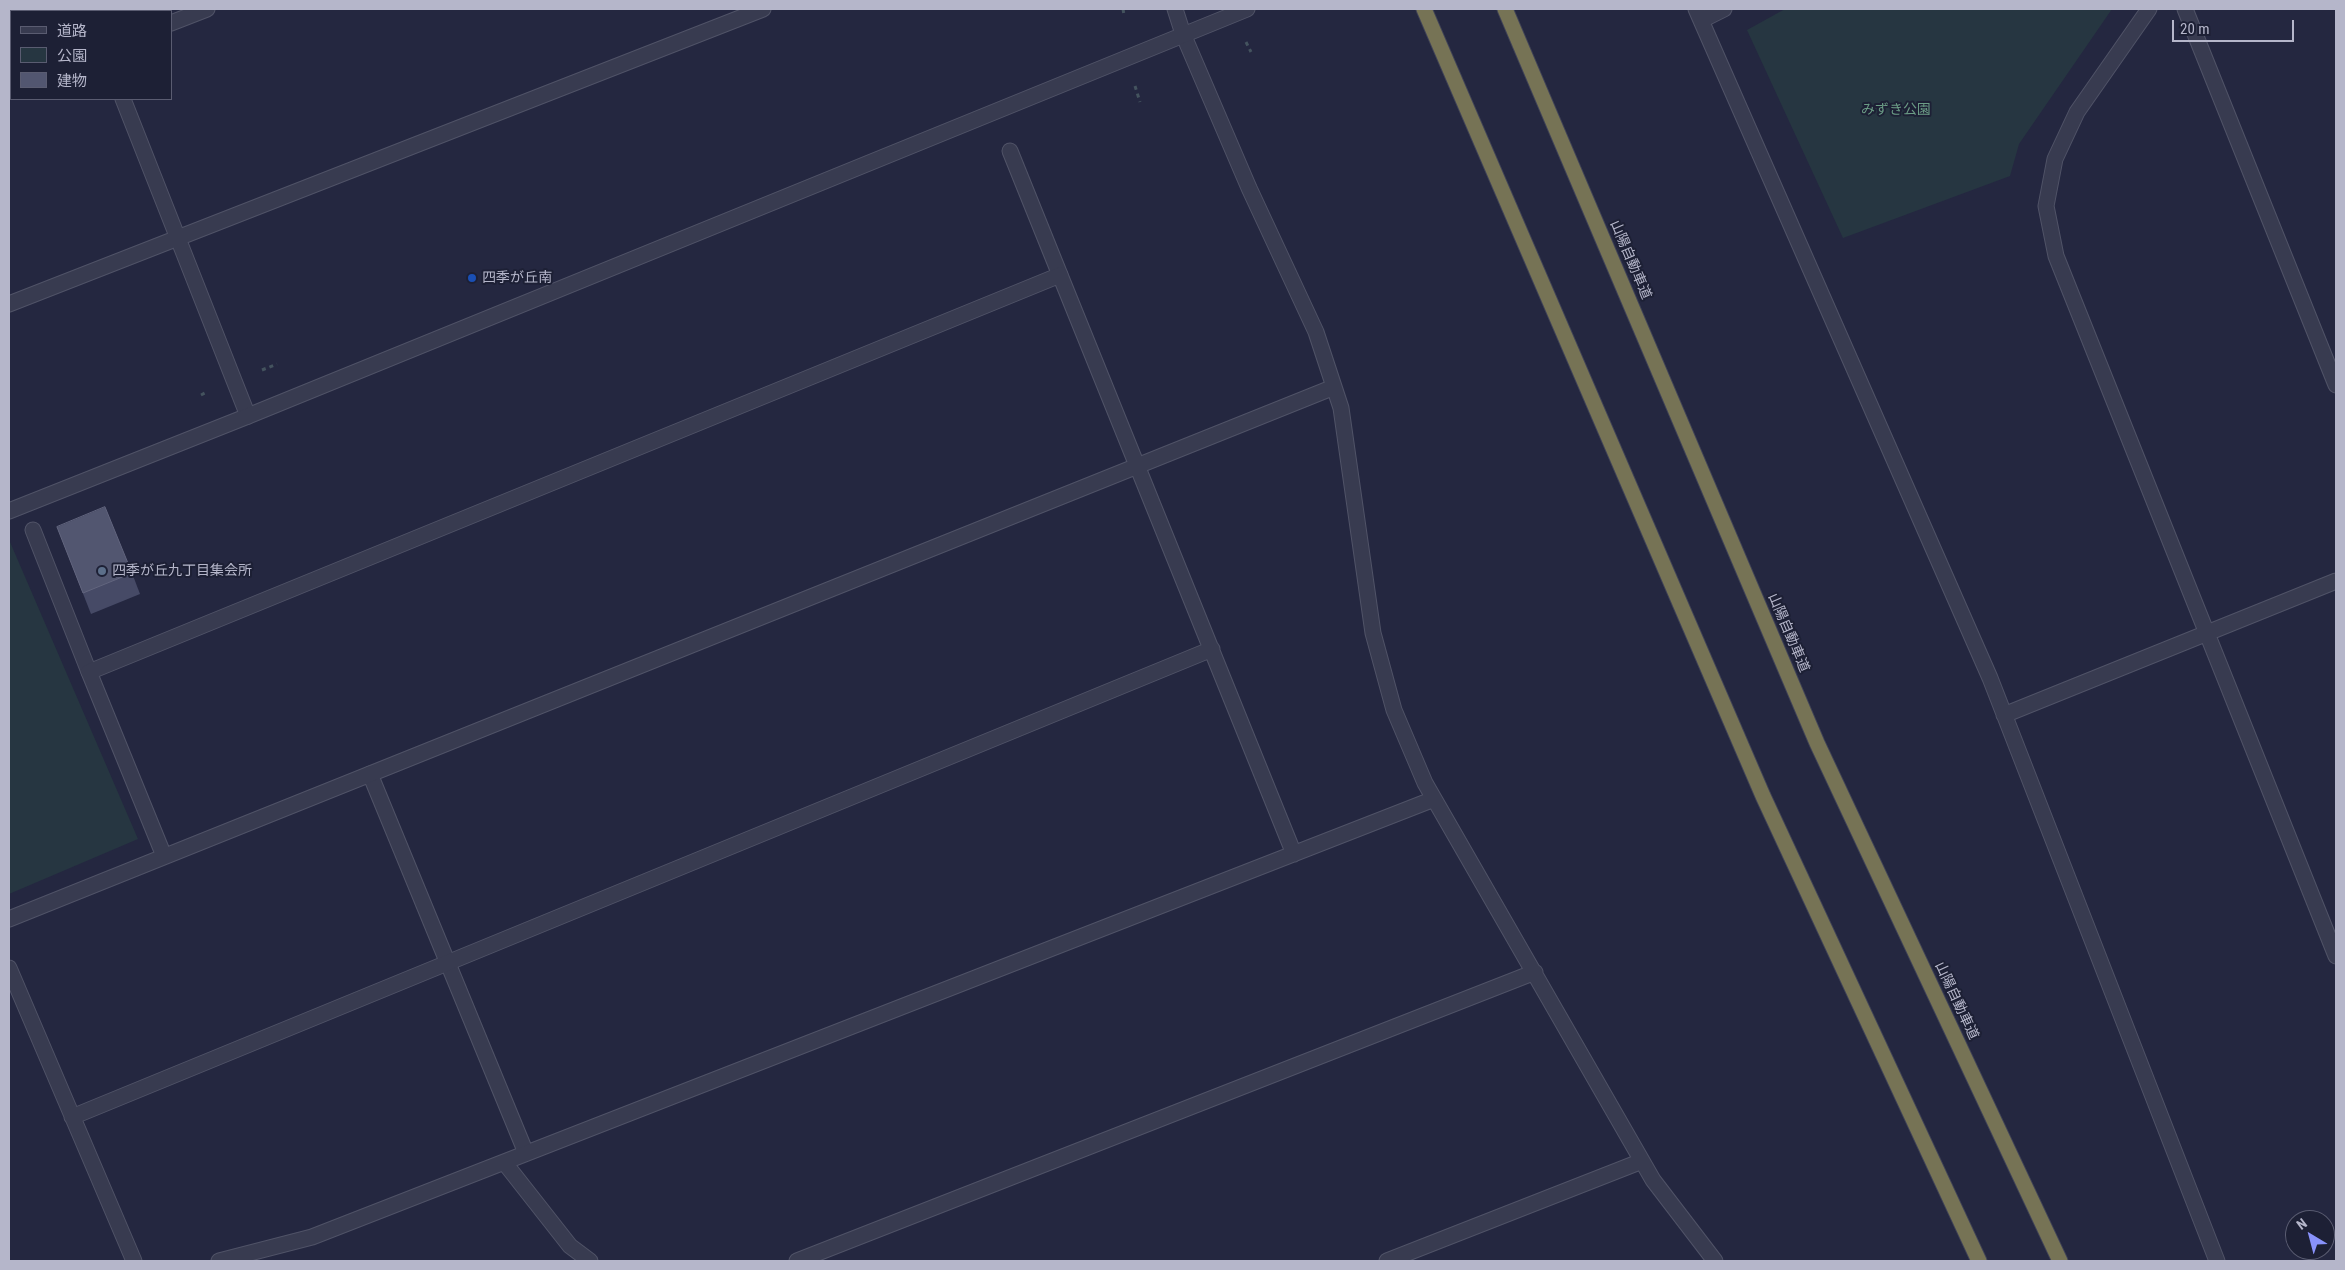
<!DOCTYPE html>
<html>
<head>
<meta charset="utf-8">
<style>
	body { margin:0 }
	#map { position:relative; width:2345px; height:1270px; overflow:hidden; background:#242740; font-family:"Roboto Condensed","Noto Sans JP",sans-serif }
	canvas { display:block }
	.frame { position:absolute; inset:0; border:10px solid #b5b6ca; pointer-events:none }
	.legend { position:absolute; left:10px; top:10px; width:162px; height:90px; box-sizing:border-box; background:#1d2035; border:1px solid #5a5c71; margin:0; padding:6px 9px; list-style:none; font-size:15px; color:#b5b6ca }
	.legend li { display:flex; align-items:center; gap:10px; height:25px }
	.legend b { width:25px; border:1px solid #5a5c71 }
	.north { position:absolute; left:2285px; top:1210px; width:50px; height:50px; box-sizing:border-box; background:#1d2035; border:1px solid #5a5c71; border-radius:50%; rotate:323deg; font-size:14px; font-weight:700; line-height:20px; text-align:center; color:#b5b6ca }
	.north::after { content:''; display:block; margin:auto; width:18px; height:22px; background:#8992fb; clip-path:polygon(50% 0,100% 100%,50% 72%,0 100%) }
	.scale { position:absolute; left:2172px; top:20px; width:122px; height:22px; box-sizing:border-box; border:2px solid #b5b6ca; border-top:0; padding-left:6px; font-size:15px; line-height:18px; white-space:nowrap; color:#b5b6ca; -webkit-text-stroke:4px #1d2035; paint-order:stroke }
</style>
</head>
<body>
<div id="map">
<canvas width="2345" height="1270"></canvas>
<div class="frame"></div>
<ul class="legend">
<li><b style="height:6px;background:#383b50"></b>道路</li>
<li><b style="height:14px;background:#263641"></b>公園</li>
<li><b style="height:14px;background:#525670"></b>建物</li>
</ul>
<div class="north">N</div>
<div class="scale">20 m</div>
</div>
<script>
const g = document.querySelector('canvas').getContext('2d');
g.lineJoin = 'round';
function fill(path, color) { g.fillStyle = color; g.fill(path, 'evenodd'); }
function trace(path, color, width, dash) { g.strokeStyle = color; g.lineWidth = width; g.lineCap = dash ? 'butt' : 'round'; g.setLineDash(dash || []); g.stroke(path); }
function write(font, color, halo, rows, align = 'center') {
  g.font = font + ' "Roboto Condensed","Noto Sans JP",sans-serif'; g.lineWidth = 4; g.setLineDash([]); g.textBaseline = 'middle'; g.strokeStyle = halo; g.fillStyle = color; for (const [text, x, y, turn = 0] of rows) {
    g.save(); g.translate(x, y); g.rotate((+turn || 0) * Math.PI / 180); g.textAlign = isNaN(turn) ? turn : align; if (halo) g.strokeText(text, 0, 0); g.fillText(text, 0, 0); g.restore();
  }
}
fill(new Path2D(`
	M1785 9H2112L2019 144 2010 176 1843 238 1747 30Z
	M10 542 138 839 9 894V543Z`), '#263641');
const pedestrian = new Path2D(`
	M1010 151 1060 275
	M33 530 89 672
	M370 774 526 1153`);
const minor = new Path2D(`
	M88 9 89 11
	M1696 9 1990 678 2217 1261
	M2149 9 2077 112 2055 159 2046 206 2056 256 2336 956
	M2185 9 2336 385
	M1702 20 1724 9
	M171 23 207 9
	M1183 34 1249 188 1316 332 1341 408 1373 633 1394 710 1425 783 1653 1180 1715 1261
	M123 99 248 416
	M9 304 763 9
	M2004 715 2336 581
	M164 856 89 672 1060 275 1294 854
	M9 919 1334 387
	M9 968 134 1261
	M72 1117 1212 649
	M504 1162 570 1246 590 1261
	M219 1261 312 1237 1434 799
	M797 1261 1535 972
	M1387 1261 1642 1161`);
const tertiary = new Path2D(`
	M1175 9 1183 34
	M9 511 248 416 1247 9`);
const motorway = new Path2D(`
	M1424 9 1763 796 1979 1261
	M1505 9 1817 743 2060 1261`);
trace(pedestrian, '#505367', 17);
trace(minor, '#505367', 17);
trace(tertiary, '#505367', 17);
trace(motorway, '#404357', 17);
trace(new Path2D(`
	M1123 9 1124 15
	M1246 42 1251 52
	M1135 86 1140 102
	M262 370 277 364
	M201 395 207 392`), '#44535e', 3, [4, 4]);
trace(pedestrian, '#383b50', 15);
trace(minor, '#383b50', 15);
trace(tertiary, '#383b50', 15);
trace(motorway, '#767355', 15);
fill(new Path2D(`
	M57 527 132 573 140 594 91 614Z`), '#464a66');
const building = new Path2D(`
	M105 507 132 573 83 593 57 527Z`);
fill(building, '#525670');
trace(building, '#62657e', 1);
for (const [x, y, r, color] of [
	[472,278,5,"#1a4fb4"],
	[102,571,5,"#5c6f8a"]
]) { const dot = new Path2D(); dot.arc(x, y, r, 0, 2 * Math.PI); g.fillStyle = color; g.fill(dot); trace(dot, '#1d2035', 2); }
write('14px', '#6b9c85', '#1d2035', [
	["みずき公園",1896,110]
]);
write('14px', '#b5b6ca', '#1d2035', [
	["山陽自動車道",1630,260,67],
	["山陽自動車道",1788,633,67],
	["山陽自動車道",1956,1001,65]
]);
write('14px', '#b5b6ca', '#1d2035', [
	["四季が丘南",482,278],
	["四季が丘九丁目集会所",112,571]
], 'left');
</script>
</body>
</html>
